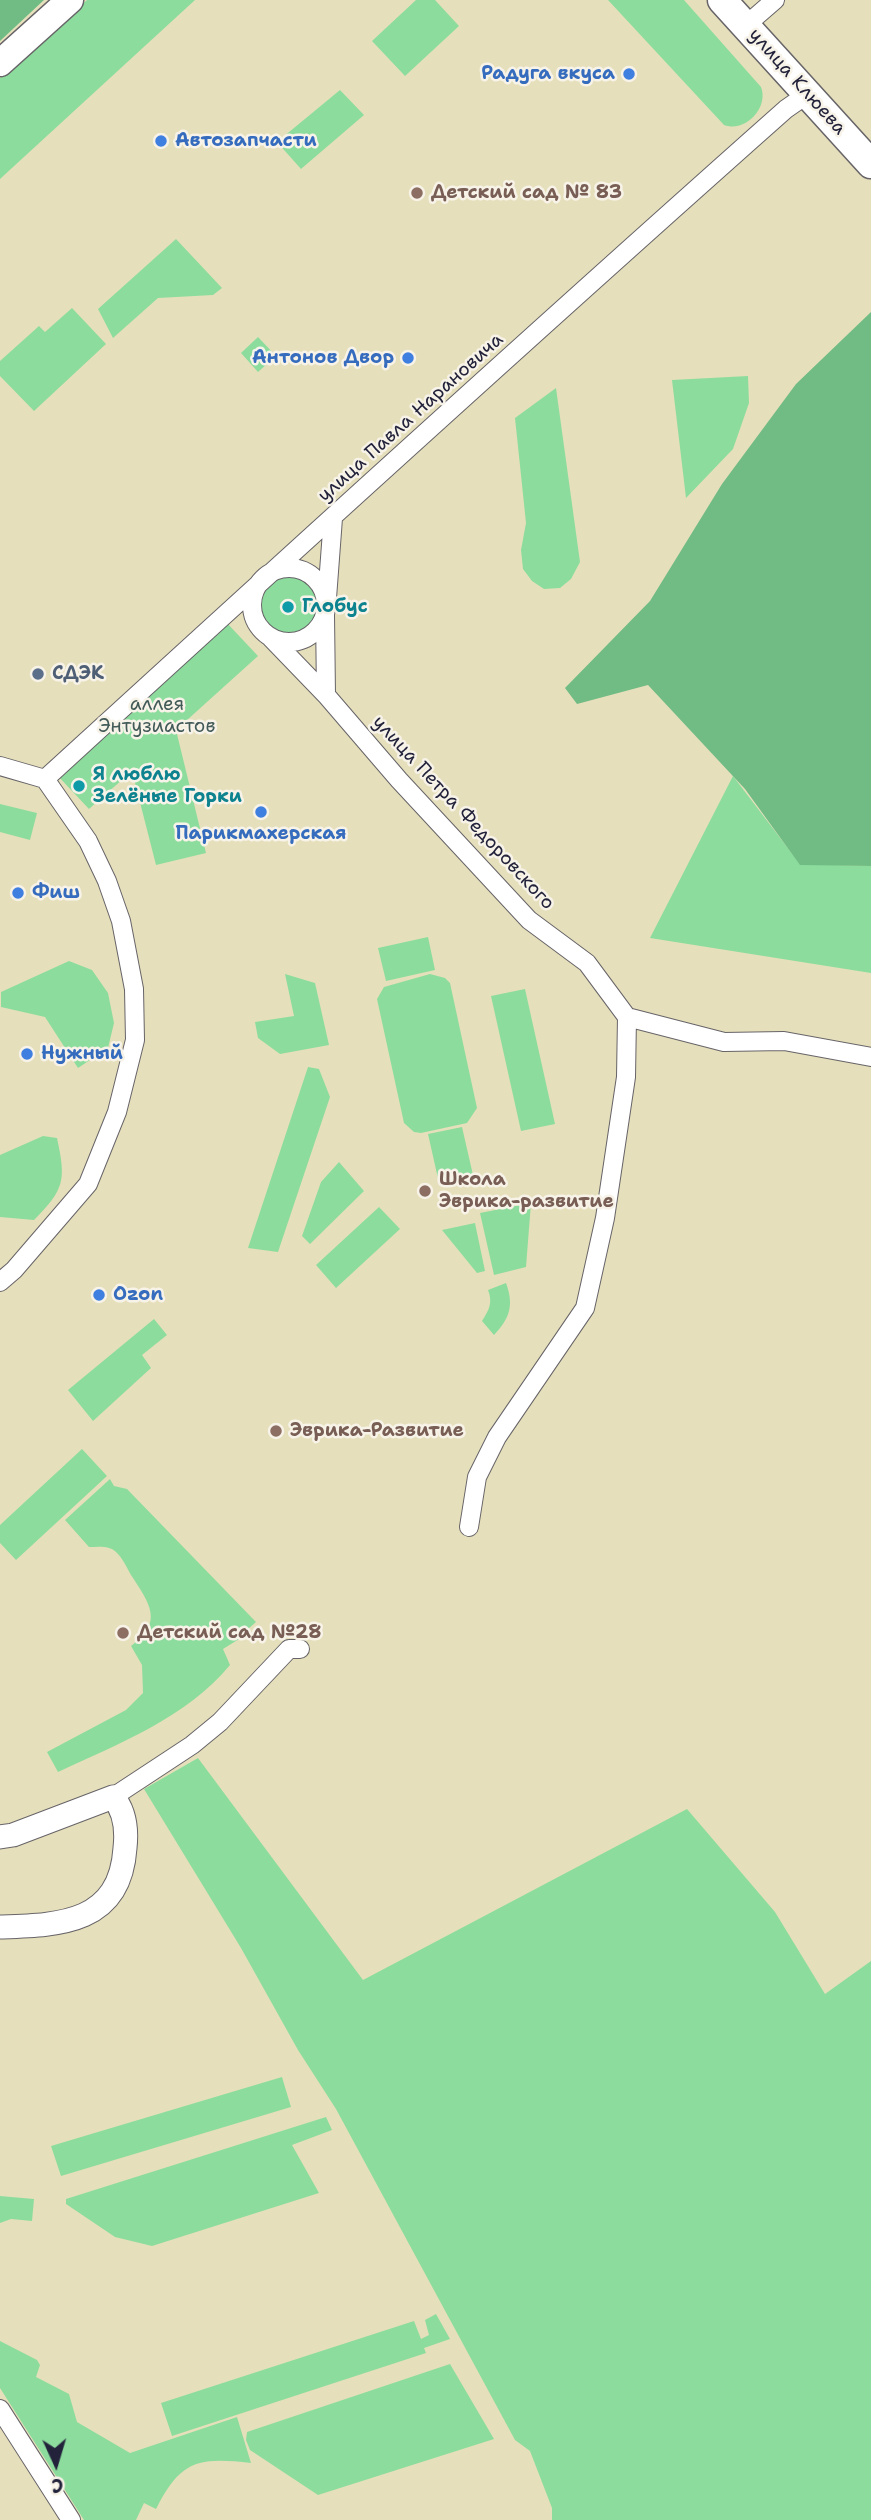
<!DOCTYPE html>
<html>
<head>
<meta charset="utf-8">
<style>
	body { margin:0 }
	#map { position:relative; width:871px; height:2520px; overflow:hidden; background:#e6dfbb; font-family:"Shantell Sans",sans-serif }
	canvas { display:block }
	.north { position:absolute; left:21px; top:2429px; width:70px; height:70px; -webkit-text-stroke:5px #f7f3e8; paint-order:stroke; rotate:176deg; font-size:19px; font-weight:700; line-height:28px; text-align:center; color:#22223b }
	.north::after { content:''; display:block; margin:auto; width:24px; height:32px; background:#22223b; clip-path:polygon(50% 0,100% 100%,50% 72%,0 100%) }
</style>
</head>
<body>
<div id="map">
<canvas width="871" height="2520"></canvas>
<div class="north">С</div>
</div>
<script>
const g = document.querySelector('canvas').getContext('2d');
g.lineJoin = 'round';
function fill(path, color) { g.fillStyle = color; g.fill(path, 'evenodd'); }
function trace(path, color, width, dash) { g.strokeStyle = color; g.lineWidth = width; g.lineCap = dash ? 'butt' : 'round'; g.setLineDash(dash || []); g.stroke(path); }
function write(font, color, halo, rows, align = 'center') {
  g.font = font + ' "Shantell Sans",sans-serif'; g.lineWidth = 5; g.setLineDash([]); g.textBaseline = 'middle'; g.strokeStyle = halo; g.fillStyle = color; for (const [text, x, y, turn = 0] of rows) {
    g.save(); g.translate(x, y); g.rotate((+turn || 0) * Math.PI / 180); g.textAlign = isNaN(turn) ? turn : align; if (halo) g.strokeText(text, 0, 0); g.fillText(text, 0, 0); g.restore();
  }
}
fill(new Path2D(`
	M87 0H195L0 179V78Z
	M416 0H435L459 26 405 76 372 41Z
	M608 0H684L761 87C769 107 746 133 724 125Z
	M340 90 364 115 301 169 277 142Z
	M176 239 222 288 213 295 158 298 113 338 98 309Z
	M72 308 106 344 34 411 0 376V361L39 326 45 332Z
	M258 337 276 356 258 372 241 353Z
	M748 376 749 403 733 449 686 498 672 380Z
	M556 388 580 562 571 579 560 588 544 589 532 581 523 569 521 550 526 523 515 418Z
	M260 605a29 29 0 1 1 58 0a29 29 0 1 1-58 0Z
	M226 622 258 656 176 730 206 853 156 865 132 771 89 809 57 775Z
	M733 776 800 864 871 866V973L650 938Z
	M0 804 37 813 30 840 0 832Z
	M428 937 435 970 386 981 378 948Z
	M69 961 92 970 108 993 114 1023 108 1048 78 1068 45 1017 1 1007V992Z
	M285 974 315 983 329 1045 280 1054 258 1038 255 1022 294 1016Z
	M430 974 445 978 450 983 477 1108 467 1123 421 1133 414 1132 404 1123 377 999 384 987Z
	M525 989 555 1124 521 1131 491 996Z
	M308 1067 319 1069 330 1097 278 1252 248 1248Z
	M462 1127 473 1175 439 1183 428 1134Z
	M43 1136 57 1138C66 1180 65 1189 34 1220L0 1217V1155Z
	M339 1162 364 1191 310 1244 302 1236 321 1182Z
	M531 1203 526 1267 494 1275 480 1213Z
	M379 1207 400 1229 336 1288 316 1265Z
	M475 1223 485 1271 477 1273 442 1230Z
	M506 1283C514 1305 510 1318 494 1335L482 1321C489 1310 493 1303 488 1290Z
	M154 1319 167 1335 142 1355 151 1368 93 1421 68 1390Z
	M82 1449 107 1476 16 1560 0 1543V1525Z
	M110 1479 114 1486 127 1489 256 1622 247 1630 244 1636 223 1649 230 1665C186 1718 118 1744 58 1772L47 1752 126 1710 143 1693 142 1665 131 1646C164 1622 150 1604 131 1575 127 1568 122 1557 116 1552 109 1545 98 1547 89 1547L65 1520Z
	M198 1758 363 1980 687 1809 775 1912 825 1994 871 1961V2520H552V2508L530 2451 515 2440 336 2109 298 2050 241 1948 144 1789Z
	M282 2077 291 2107 61 2176 51 2146Z
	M326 2117 332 2130 292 2145 319 2193 152 2246 115 2237 66 2204V2199Z
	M0 2196 34 2199 32 2221 11 2219 0 2223Z
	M436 2314 450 2339 424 2348 426 2353 172 2436 161 2403 414 2321 421 2339 429 2335 425 2320Z
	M0 2341 37 2360 40 2365 36 2377 69 2394 77 2422 130 2453 237 2417 251 2463C198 2457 181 2460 156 2509L144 2503 136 2520H84L0 2388Z
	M450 2364 494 2439 318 2495 250 2450 246 2440 247 2432Z`), '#8cdd9d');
fill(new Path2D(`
	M0 0H44L0 41Z
	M871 312V866L800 865 745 789 648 685 577 704 565 688 650 601 722 484 796 384Z`), '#71bc84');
const minor = new Path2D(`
	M745 26 775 0
	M252 605a37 37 0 1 1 74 0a37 37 0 1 1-74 0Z
	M327 598 333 518
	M325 615 326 695
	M271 638 326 695 399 780 529 920 587 963 627 1017 724 1042 784 1041 871 1057
	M0 766 45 779 88 841 107 881 121 921 134 989 135 1040 117 1112 88 1184 14 1270 0 1282
	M45 779C291 554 537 330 786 109L809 93
	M469 1527 477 1477 497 1437 585 1308 605 1218 626 1077 627 1017
	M113 1797 192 1745 220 1722 289 1649H300
	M0 2409 71 2520`);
const tertiary = new Path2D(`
	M0 1837 13 1835 113 1797C125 1811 127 1830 125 1848 120 1924 60 1925 0 1927`);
const secondary = new Path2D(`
	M0 63 70 0`);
const primary = new Path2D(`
	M722 0 871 164`);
trace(minor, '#676468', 20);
trace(tertiary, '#676468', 25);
trace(secondary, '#676468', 29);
trace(primary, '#676468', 31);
trace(minor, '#fff', 18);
trace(tertiary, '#fff', 23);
trace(secondary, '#fff', 26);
trace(primary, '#fff', 28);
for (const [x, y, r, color] of [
	[629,74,7,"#3f7fe0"],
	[161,141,7,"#3f7fe0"],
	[417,193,7,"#8d6e63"],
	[408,358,7,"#3f7fe0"],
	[288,607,7,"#0f9aa8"],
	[38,674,7,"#5c6f8a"],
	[79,786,7,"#0f9aa8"],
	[261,812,7,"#3f7fe0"],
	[18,893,7,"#3f7fe0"],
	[27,1054,7,"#3f7fe0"],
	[425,1191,7,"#8d6e63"],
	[99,1295,7,"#3f7fe0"],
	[276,1431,7,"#8d6e63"],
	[123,1633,7,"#8d6e63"]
]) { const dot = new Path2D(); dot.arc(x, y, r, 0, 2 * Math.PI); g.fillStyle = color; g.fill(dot); trace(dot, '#f7f3e8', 2.5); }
write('bold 19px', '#366cbe', '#f7f3e8', [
	["Радуга вкуса",615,74,"right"],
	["Автозапчасти",175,141],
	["Антонов Двор",394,358,"right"],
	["Парикмахерская",261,834,"center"],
	["Фиш",32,893],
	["Нужный",41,1054],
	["Ozon",113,1295]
], 'left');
write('19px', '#22223b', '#f7f3e8', [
	["улица Клюева",797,82,48],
	["улица Павла Нарановича",411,418,-42],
	["улица Петра Федоровского",463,813,47]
]);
write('bold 19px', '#785e54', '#f7f3e8', [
	["Детский сад № 83",431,193],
	["Школа",439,1180],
	["Эврика-развитие",439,1202],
	["Эврика-Развитие",290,1431],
	["Детский сад №28",137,1633]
], 'left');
write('bold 19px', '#0d838f', '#f7f3e8', [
	["Глобус",302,607],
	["Я люблю",93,775],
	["Зелёные Горки",93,797]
], 'left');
write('bold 19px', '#4e5e75', '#f7f3e8', [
	["СДЭК",52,674]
], 'left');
write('19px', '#425a58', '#f7f3e8', [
	["аллея",157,705],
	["Энтузиастов",157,727]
]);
</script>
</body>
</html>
